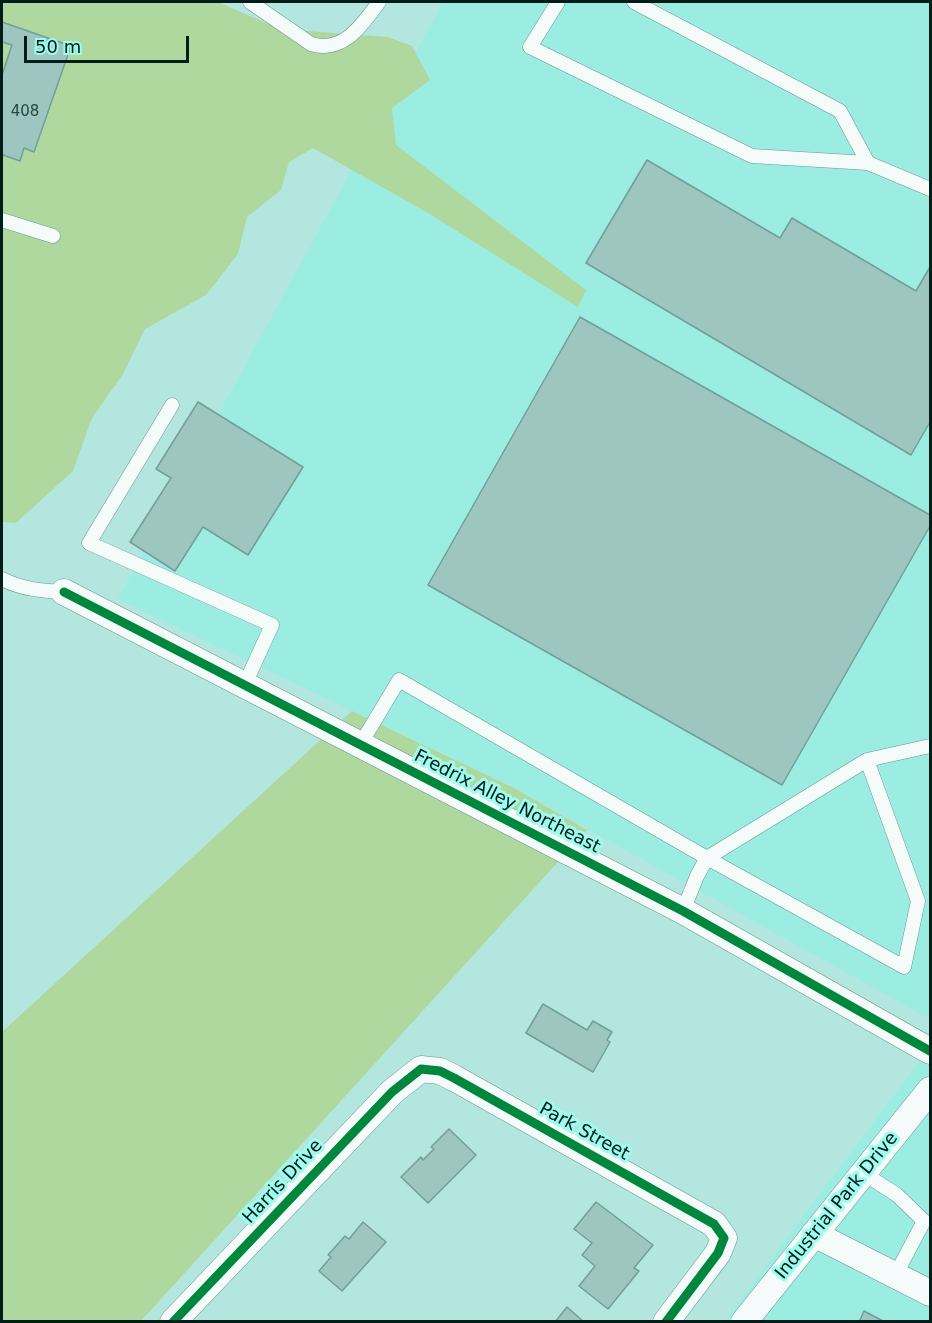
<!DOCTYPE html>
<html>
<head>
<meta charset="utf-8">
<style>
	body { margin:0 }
	#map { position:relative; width:932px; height:1323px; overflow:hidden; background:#b3e6df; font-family:"DejaVu Sans",sans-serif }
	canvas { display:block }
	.frame { position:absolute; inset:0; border:3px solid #001d19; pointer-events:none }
	.scale { position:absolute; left:24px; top:36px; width:165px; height:27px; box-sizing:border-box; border:3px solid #001d19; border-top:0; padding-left:8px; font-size:18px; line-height:21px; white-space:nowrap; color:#001d19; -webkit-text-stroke:4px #9dfcee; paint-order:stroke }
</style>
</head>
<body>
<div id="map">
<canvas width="932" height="1323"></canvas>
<div class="frame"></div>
<div class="scale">50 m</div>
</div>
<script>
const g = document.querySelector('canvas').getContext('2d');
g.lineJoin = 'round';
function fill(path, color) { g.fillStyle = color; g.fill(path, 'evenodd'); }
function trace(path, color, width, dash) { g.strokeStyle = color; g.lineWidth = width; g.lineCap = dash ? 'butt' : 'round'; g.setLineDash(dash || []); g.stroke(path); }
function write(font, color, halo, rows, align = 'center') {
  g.font = font + ' "DejaVu Sans",sans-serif'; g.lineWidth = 6; g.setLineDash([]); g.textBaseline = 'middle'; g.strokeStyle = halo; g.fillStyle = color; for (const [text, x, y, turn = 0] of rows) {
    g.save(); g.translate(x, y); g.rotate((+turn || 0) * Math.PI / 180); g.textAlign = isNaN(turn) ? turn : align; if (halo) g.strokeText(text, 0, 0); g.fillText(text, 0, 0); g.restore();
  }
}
fill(new Path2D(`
	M443 2H930V1019L516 789 118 599Z
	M930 1047V1321L724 1322 916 1066Z`), '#9bede2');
fill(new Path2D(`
	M2 2H218L280 29 388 37 412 46 430 80 392 108 396 145 586 290 578 307 428 213 313 148 289 162 281 190 247 217 238 254 206 295 145 329 123 374 92 418 73 471 16 523 2 522Z
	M352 711 516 789 587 830 141 1321 2 1322V1032Z`), '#afd89f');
const building = new Path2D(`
	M2 22 71 46 34 152 24 148 20 161 3 155 2 159V75L12 45 2 42Z
	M647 160 780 238 792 218 916 291 930 267V422L911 455 586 263Z
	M580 317 930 515V526L782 785 428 585Z
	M198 402 303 467 248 555 203 527 175 571 130 542 171 478 156 469Z
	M543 1004 587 1030 593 1021 612 1032 607 1040 610 1042 593 1072 526 1033Z
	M449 1129 476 1155 428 1203 401 1177 421 1157 423 1160 434 1149 431 1147Z
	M596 1202 653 1245 634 1268 639 1271 608 1309 579 1286 595 1266 582 1255 592 1243 574 1229Z
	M363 1222 386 1242 342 1291 319 1271 331 1257 328 1255 345 1236 349 1239Z
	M567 1307 584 1322H555Z
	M864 1311 885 1322H859Z`);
fill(building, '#9dc6c0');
trace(building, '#739e99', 1.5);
const lane = new Path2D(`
	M250 2 311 44C343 54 362 25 379 2
	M558 2 530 47 752 156 868 163 930 189
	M634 2 840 111 868 163
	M2 220 53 236
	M172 405 89 543 272 625 245 684
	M2 579C21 589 42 591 64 592
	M360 745 399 680 707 858 867 760 930 746
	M683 911 697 876 707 858 904 967 918 901 867 760
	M863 1173 897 1195 924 1221 896 1274`);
const street = new Path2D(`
	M64 592 683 911 930 1051
	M814 1234 930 1293
	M173 1322 392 1092 421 1069 440 1071 454 1078 714 1224 724 1238 718 1253 666 1322
	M744 1322 930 1090`);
trace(lane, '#699791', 15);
trace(street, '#699791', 27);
trace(lane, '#f4fbfa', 14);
trace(street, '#f4fbfa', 26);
trace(new Path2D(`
	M64 592 683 911 930 1051
	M173 1322 392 1092 421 1069 440 1071 454 1078 714 1224 724 1238 718 1253 666 1322`), '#00873e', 9);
write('15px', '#274743', null, [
	["408",25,112]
]);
write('18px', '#001d19', '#9dfcee', [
	["Fredrix Alley Northeast",507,802,27],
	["Park Street",584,1132,29],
	["Harris Drive",283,1182,-47],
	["Industrial Park Drive",837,1206,-51]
]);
</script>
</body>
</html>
